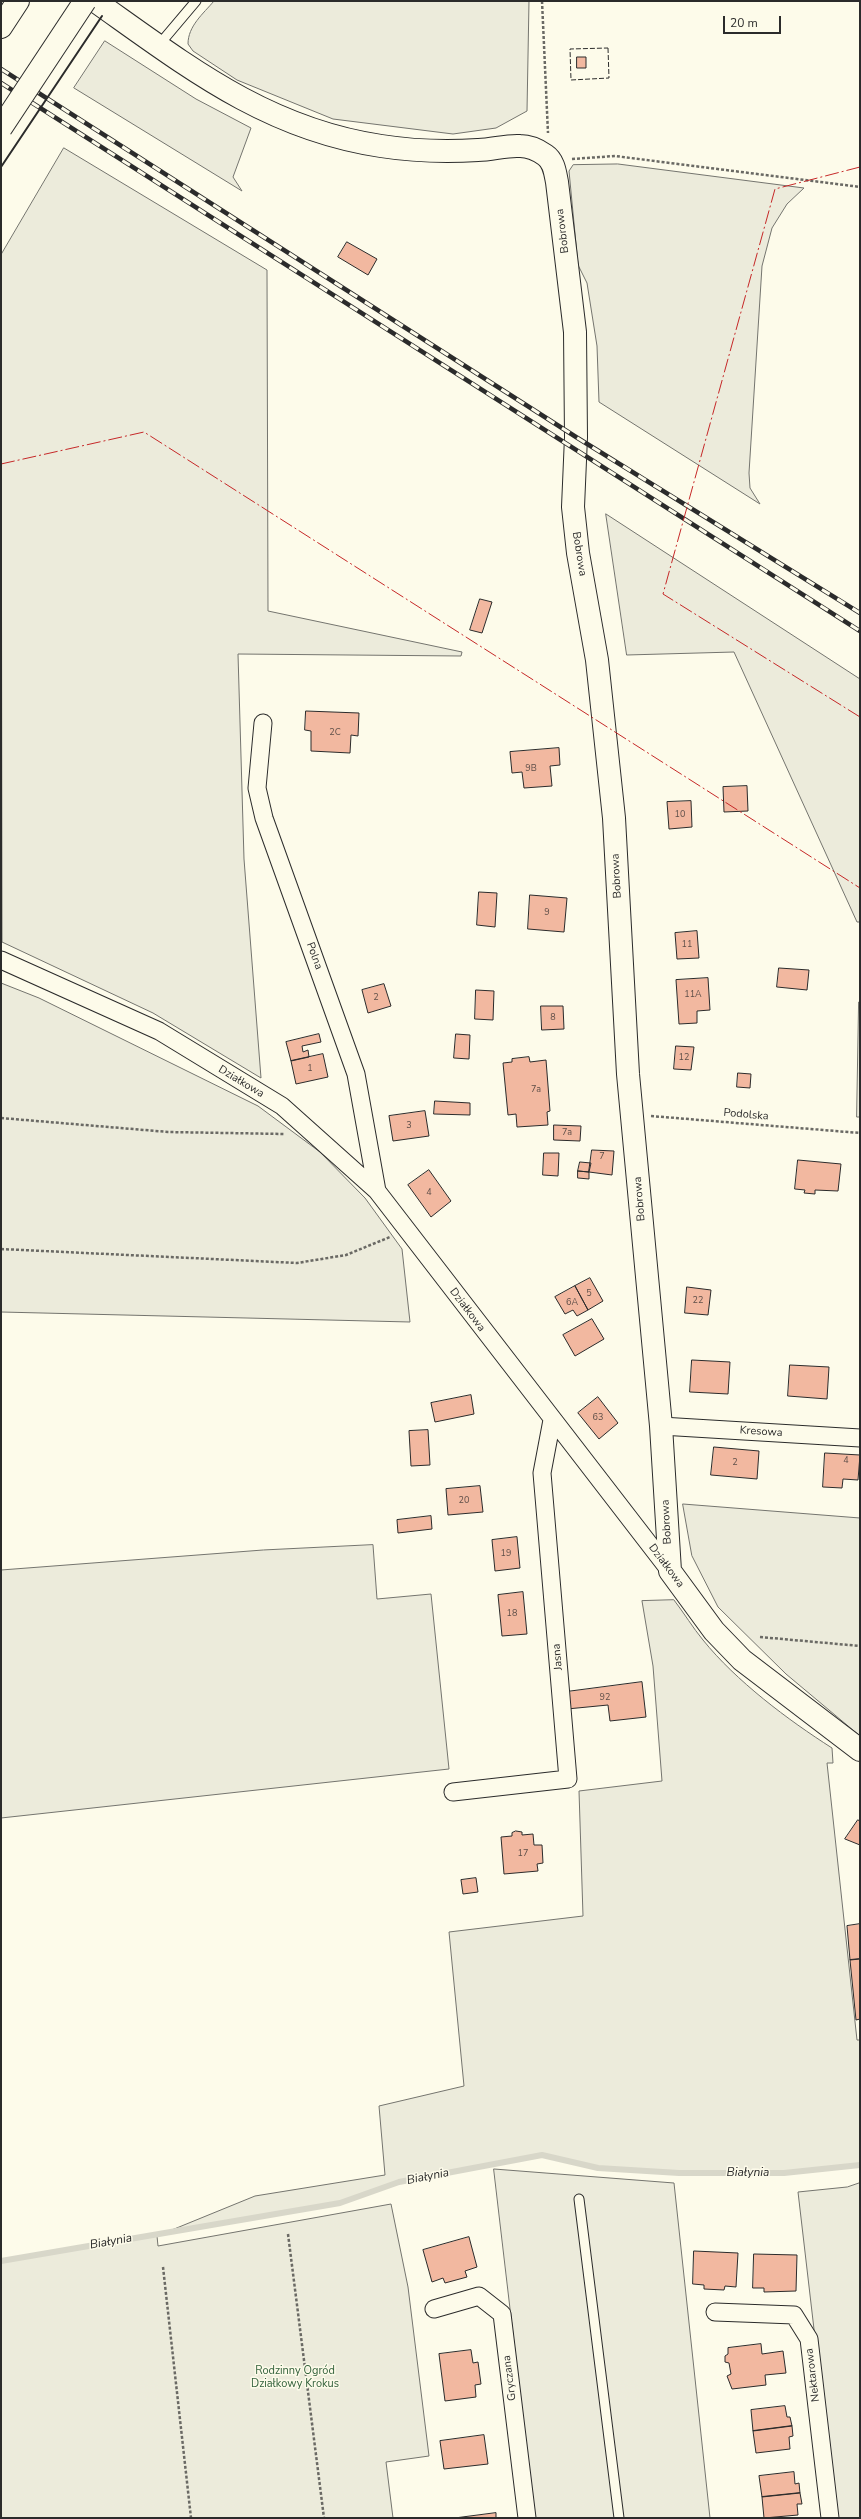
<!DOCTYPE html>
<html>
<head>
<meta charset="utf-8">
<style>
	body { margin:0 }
	#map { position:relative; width:861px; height:2519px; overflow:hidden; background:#fdfbea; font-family:"Nunito Sans",sans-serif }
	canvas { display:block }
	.frame { position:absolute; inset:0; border:2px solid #2b2b2b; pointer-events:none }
	.scale { position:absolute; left:723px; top:16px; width:58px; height:18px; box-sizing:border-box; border:2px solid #2b2b2b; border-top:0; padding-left:5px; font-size:12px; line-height:14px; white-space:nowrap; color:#2b2b2b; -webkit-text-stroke:3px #fdfbea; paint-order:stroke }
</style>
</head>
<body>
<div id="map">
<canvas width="861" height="2519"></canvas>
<div class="frame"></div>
<div class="scale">20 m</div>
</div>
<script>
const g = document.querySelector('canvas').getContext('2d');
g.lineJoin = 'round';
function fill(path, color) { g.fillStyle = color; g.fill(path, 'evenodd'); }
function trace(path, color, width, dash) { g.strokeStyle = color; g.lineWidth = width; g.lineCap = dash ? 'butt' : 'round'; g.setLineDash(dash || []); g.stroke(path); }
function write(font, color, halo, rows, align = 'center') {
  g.font = font + ' "Nunito Sans",sans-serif'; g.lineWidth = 3; g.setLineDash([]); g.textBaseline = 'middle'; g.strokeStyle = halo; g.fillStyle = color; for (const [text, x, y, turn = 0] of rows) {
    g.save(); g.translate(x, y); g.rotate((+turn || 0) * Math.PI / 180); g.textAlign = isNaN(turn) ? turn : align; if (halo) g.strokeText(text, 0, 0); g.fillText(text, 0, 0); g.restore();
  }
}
const green = new Path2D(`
	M214 1H529L527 111 496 128 453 134 333 119 237 80 193 51 188 44C188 26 203 14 214 1Z
	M105 41 196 99 251 128 233 177 242 191 74 88Z
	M64 148 267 270 268 611 462 652 461 656 238 654 244 859 261 1078 153 1013 2 942 1 255Z
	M618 164 804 188 787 204 772 228 762 266 749 473 750 488 760 504 599 402 597 346 587 283 578 265 569 171 573 165Z
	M606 514 860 679V922H857L734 652 627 655Z
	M1 983 39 998 258 1106 320 1152 365 1198 402 1249 410 1322 1 1312Z
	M859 1002H860V1117H857Z
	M683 1504 860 1518V1736L786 1674 718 1607 692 1556Z
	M373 1545 377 1599 431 1594 449 1769 1 1818V1570L263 1550Z
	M674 1600C684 1613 693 1628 703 1640 736 1681 788 1720 832 1748L833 1763H827L857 2040H860V2165L784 2173H679L598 2168 542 2155 399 2182 340 2203 157 2236 158 2246 391 2204 408 2287 429 2456 386 2462 393 2518H1V2261L157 2236 255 2196 385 2175 379 2106 464 2086 449 1932 583 1916 579 1791 662 1781 653 1666 642 1601Z
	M494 2169 674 2183 710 2518H535Z
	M860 2183V2518H836L798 2192 847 2187Z`);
fill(green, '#ecebdb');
trace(green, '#74746e', 1);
trace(new Path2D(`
	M1 2261 340 2203 399 2182 542 2155 598 2168 679 2173H784L860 2165`), '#d8d7c9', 6);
const building = new Path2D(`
	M577 57H586V68H577Z
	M347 242 377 259 368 275 338 257Z
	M480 599 492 602 482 633 470 630Z
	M306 711 359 713 358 736 351 735 350 753 311 751V731L305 730Z
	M559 748 560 765 550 766 552 786 524 788 522 772 512 773 510 752Z
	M747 786 748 811 724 812 723 787Z
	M691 801 692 827 669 829 667 802Z
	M479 892 497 893 495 927 477 925Z
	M530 895 567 898 564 932 528 929Z
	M697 931 699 958 677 959 675 933Z
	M779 968 809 970 807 990 777 987Z
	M708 978 710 1010 697 1011V1023L679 1024 676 980Z
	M384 984 391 1006 368 1013 362 990Z
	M476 990 494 991 493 1020 475 1019Z
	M541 1006H563L564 1029 542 1030Z
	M319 1034 321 1042 302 1046 303 1052 308 1050 309 1057 291 1061 286 1042Z
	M456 1034 470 1035 469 1059 454 1058Z
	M676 1046 694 1047 691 1070 674 1069Z
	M323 1054 328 1077 296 1084 291 1061Z
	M529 1057 530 1062 546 1060 550 1111 547 1112 548 1125 517 1127 516 1114 508 1115 503 1063 512 1062V1059Z
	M738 1073 751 1074 750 1088 737 1087Z
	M435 1101 470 1103V1115L434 1114Z
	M425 1111 429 1136 393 1141 389 1116Z
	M554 1125 581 1126 580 1141 554 1140Z
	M592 1150 614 1151 612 1175 589 1172Z
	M544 1153H559L558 1176 543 1175Z
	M798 1160 841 1164 838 1191 815 1190V1194L804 1193 805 1190 795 1189Z
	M580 1162 591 1163 589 1172 578 1171Z
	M429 1170 451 1201 431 1217 408 1185Z
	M578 1171 589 1172V1179L578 1178Z
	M590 1278 603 1301 588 1310 575 1286Z
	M575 1286 588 1310 577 1316 573 1310 565 1314 555 1297Z
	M687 1287 711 1290 708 1315 685 1313Z
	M592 1319 604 1339 575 1356 563 1335Z
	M692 1360 730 1362 728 1394 690 1392Z
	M790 1365 829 1367 827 1399 788 1396Z
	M471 1395 474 1414 435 1422 431 1403Z
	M598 1397 618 1423 599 1439 578 1413Z
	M428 1430 430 1465 411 1466 409 1431Z
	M714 1447 759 1451 757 1479 711 1475Z
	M825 1453 860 1455 858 1480 843 1479 842 1488 823 1487Z
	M480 1486 483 1512 448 1515 446 1489Z
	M431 1516 432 1529 398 1533 397 1520Z
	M517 1537 520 1568 495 1571 492 1540Z
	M523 1592 527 1634 502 1636 498 1595Z
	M642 1682 646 1717 610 1721 608 1705 567 1709 566 1692Z
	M858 1820 860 1821V1845L845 1839Z
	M516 1831 522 1832V1835L533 1834 534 1845H542L543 1863 537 1864 538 1871 504 1874 501 1837 512 1836V1833Z
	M476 1878 478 1892 463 1894 461 1880Z
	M860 1924V1959L850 1960 847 1926Z
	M860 1959V2019L856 2020 850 1960Z
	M469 2237 477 2267 465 2271 467 2277 445 2283 443 2278 432 2282 423 2250Z
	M694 2251 738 2253 736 2287 725 2286 724 2290 704 2289V2285L693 2284Z
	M754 2254 797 2255 796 2291 764 2292V2288H753Z
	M761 2344 762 2354 783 2351 786 2373 765 2375 766 2385 732 2389 727 2376 731 2374 729 2363 725 2362V2356L728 2354V2348Z
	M471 2350 473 2363 478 2362 481 2384 475 2385 476 2397 445 2401 439 2354Z
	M785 2406 787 2417H790L792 2426 753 2431 751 2410Z
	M792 2426 793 2436 789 2437 790 2449 756 2453 753 2431Z
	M484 2435 488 2464 444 2469 440 2441Z
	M794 2472 795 2484 799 2483 800 2493 762 2497 759 2476Z
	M800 2493 802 2504H797L798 2515 764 2518 762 2497Z
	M496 2513V2518H455Z`);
fill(building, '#f2b8a0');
trace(building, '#2b2b2b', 1);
const lane = new Path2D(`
	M158 46 196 1
	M579 2199 619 2518`);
const street = new Path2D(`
	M263 723 257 788 264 818 356 1074 377 1191
	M1 960 159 1031 282 1106 377 1191 670 1571
	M661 1426 860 1438
	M453 1792 568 1779 542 1473 552 1420
	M434 2309 479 2296 502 2314 527 2518
	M715 2312 794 2315 809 2339 830 2518`);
const secondary = new Path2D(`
	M95 1C187 66 266 129 381 146 413 151 446 152 478 150 492 150 506 145 520 146 529 146 538 150 545 155 554 161 555 172 557 182L575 332 576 437 573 507 578 553 597 660 614 818 628 1074 661 1426 670 1571 714 1631 742 1660 860 1750`);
const highway = new Path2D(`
	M1 27 18 1`);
trace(lane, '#2b2b2b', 11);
trace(street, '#2b2b2b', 19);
trace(secondary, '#2b2b2b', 24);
trace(highway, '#2b2b2b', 24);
trace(new Path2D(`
	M542 1 548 133
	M572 159 615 156 860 187
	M651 1116 860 1133
	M1 1118 168 1132 285 1134
	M1 1249 297 1263 346 1255 390 1237
	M760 1637 860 1646
	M288 2234 324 2518
	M163 2267 191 2518`), '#6a6964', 2.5, [3, 2]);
trace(lane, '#fdfbea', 9);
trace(street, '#fdfbea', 17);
trace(secondary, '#fdfbea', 22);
trace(highway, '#fdfbea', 22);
const rail = new Path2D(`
	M1 69 576 437 860 613
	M1 83 860 631`);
trace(rail, '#2b2b2b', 4.5);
trace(rail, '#fdfbea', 3, [9]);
const highwayBridge = new Path2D(`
	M1 128 85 1`);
trace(highwayBridge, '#2b2b2b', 24, []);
trace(highwayBridge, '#fdfbea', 22);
trace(new Path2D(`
	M608 48 609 78 571 80 570 49Z`), '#2b2b2b', 1, [5, 2]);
trace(new Path2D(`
	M1 167 102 16`), '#2b2b2b', 2);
trace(new Path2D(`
	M860 167 775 189 663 594 860 717
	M1 464 144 432 860 888`), '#c62828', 1, [14, 3, 2, 3]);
write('9px', '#5d4e48', null, [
	["2C",335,733],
	["9B",531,769],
	["10",680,815],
	["9",547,913],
	["11",687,945],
	["11A",693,995],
	["2",376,998],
	["8",553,1018],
	["12",684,1058],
	["1",310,1069],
	["7a",536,1090],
	["3",409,1126],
	["7a",567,1133],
	["7",602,1157],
	["4",429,1193],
	["5",589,1294],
	["22",698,1301],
	["6A",572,1303],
	["63",598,1418],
	["4",846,1461],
	["2",735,1463],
	["20",464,1501],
	["19",506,1554],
	["18",512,1614],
	["92",605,1698],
	["17",523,1854]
]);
write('11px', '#2b2b2b', '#fdfbea', [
	["Bobrowa",563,231,-97],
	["Bobrowa",579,554,81],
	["Bobrowa",617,876,-93],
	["Polna",314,956,70],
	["Działkowa",241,1082,31],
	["Podolska",746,1115,5],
	["Bobrowa",640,1199,-95],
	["Działkowa",467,1310,53],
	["Kresowa",761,1432,4],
	["Bobrowa",667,1522,-93],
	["Działkowa",666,1566,53],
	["Jasna",558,1657,-95],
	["Nektarowa",813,2375,-97],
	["Gryczana",510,2378,-97]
]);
write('11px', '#34623c', '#fdfbea', [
	["Rodzinny Ogród",295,2371],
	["Działkowy Krokus",295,2384]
]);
write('italic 12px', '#2b2b2b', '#fdfbea', [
	["Białynia",748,2173],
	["Białynia",428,2177,-11],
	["Białynia",111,2242,-10]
]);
</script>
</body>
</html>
